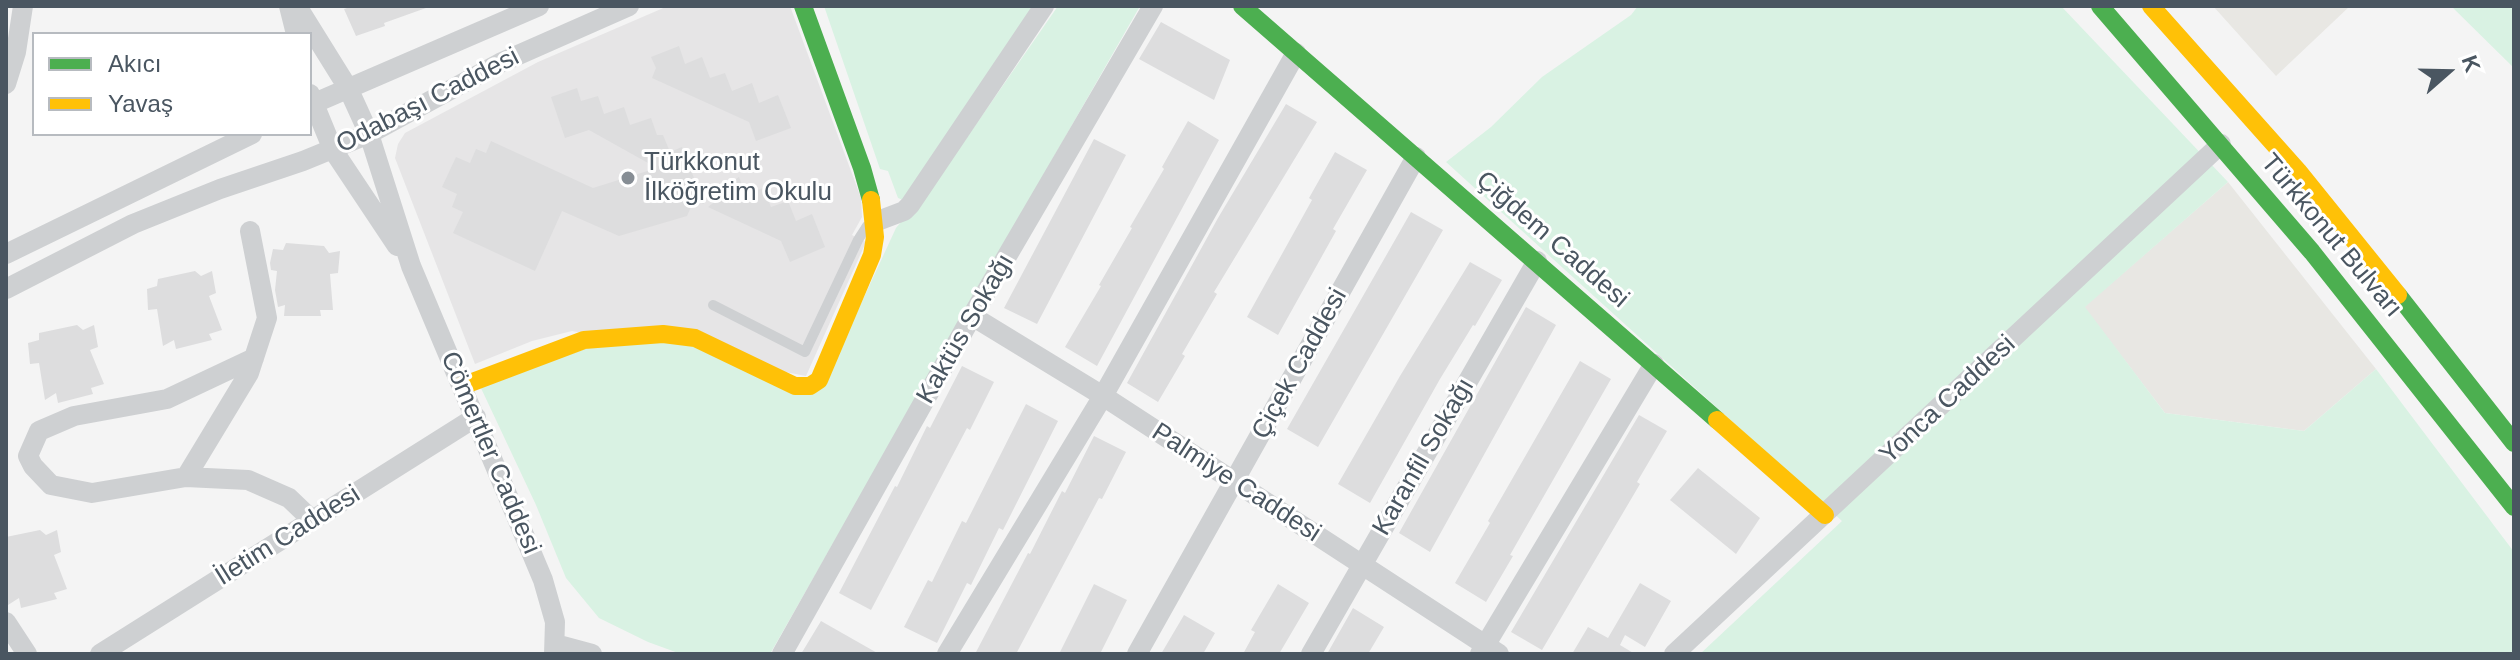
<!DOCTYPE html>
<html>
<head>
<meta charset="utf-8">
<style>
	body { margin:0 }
	#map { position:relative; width:2520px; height:660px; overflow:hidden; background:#f4f4f4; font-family:Helvetica,sans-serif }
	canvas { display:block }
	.frame { position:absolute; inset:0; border:8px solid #4a5661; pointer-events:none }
	.legend { position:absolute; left:32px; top:32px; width:280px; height:104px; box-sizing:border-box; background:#fff; border:2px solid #b7bbc0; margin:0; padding:10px 14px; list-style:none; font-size:24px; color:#4a5661 }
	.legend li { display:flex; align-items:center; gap:16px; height:40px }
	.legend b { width:40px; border:2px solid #b7bbc0 }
	.north { position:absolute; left:2408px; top:32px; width:80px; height:80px; -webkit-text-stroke:6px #fff; paint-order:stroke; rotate:70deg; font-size:22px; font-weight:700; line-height:32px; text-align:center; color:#4a5661 }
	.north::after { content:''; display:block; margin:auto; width:28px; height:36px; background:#4a5661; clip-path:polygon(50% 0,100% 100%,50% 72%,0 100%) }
</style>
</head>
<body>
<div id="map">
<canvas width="2520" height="660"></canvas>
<div class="frame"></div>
<ul class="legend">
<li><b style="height:10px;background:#4caf50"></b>Akıcı</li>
<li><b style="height:10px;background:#ffc107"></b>Yavaş</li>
</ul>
<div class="north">K</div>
</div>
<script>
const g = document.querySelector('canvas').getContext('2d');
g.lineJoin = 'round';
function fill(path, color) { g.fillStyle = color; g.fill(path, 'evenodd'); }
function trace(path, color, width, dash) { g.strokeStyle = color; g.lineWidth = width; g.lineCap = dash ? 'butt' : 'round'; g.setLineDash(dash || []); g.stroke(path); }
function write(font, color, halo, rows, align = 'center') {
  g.font = font + ' Helvetica,sans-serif'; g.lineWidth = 6; g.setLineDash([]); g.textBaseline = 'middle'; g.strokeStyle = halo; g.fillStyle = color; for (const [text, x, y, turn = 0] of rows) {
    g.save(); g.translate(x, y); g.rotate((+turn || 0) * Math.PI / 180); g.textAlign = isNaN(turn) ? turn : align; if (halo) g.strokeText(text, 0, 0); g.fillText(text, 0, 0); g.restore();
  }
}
fill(new Path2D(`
	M2213 6H2350L2276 76Z
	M2228 182 2376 369 2304 431 2165 413 2084 307Z`), '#e8e7e3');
fill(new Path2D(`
	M668 6H790L861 198 862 217 852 235 866 242 806 376 572 331 532 341 475 364 395 158 398 144 405 133 538 62Z`), '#e6e5e6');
fill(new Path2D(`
	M824 6H1036L903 200 898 198 888 171 880 169Z
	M1058 6H1140L770 654H681L648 642 599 618 566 578 536 505 480 386 591 347 683 340 823 386 896 228 945 169Z
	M1638 6H2061L2228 182 2085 307 2165 413 2304 431 2376 369 2514 552V654H1700L1842 521 1446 162 1491 127 1542 77 1631 15Z
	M2451 6H2514V68Z`), '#d9f2e3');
fill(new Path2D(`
	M353 6H425L426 8 384 23 385 26 356 36 344 9Z
	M1161 22 1230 60 1214 100 1139 59Z
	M679 46 685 64 702 57 710 78 725 73 732 91 752 83 759 103 778 95 791 128 756 141 749 122 652 78 656 68 651 57Z
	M577 88 581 101 598 96 604 114 624 107 630 125 651 118 657 135H663L670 152 682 147 704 204 694 200 687 216 619 236 562 211 535 271 453 233 463 212 452 207 457 194 442 187 456 157 470 163 476 149 486 153 491 141 593 188 657 168 589 130 565 138 551 97Z
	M1286 104 1317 122 1214 292 1217 294 1182 354 1185 356 1158 402 1127 383 1218 218Z
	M1188 121 1219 140 1097 366 1065 347 1101 286 1099 285 1132 228 1130 227 1164 169 1162 167Z
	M1094 139 1126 155 1037 324 1004 308Z
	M1335 152 1367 170 1333 229 1336 231 1278 335 1247 317 1312 200 1309 198Z
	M739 177 746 195 763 188 771 207 788 201 796 221 812 214 825 247 790 262 781 241 708 207 726 193 727 185Z
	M1411 212 1443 230 1318 447 1287 429Z
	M286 243 324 246 329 253 340 251 338 273 330 274 333 310H320L321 316H284L285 305 278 307 275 290 277 271 271 270 270 263 273 249 283 250Z
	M1470 262 1502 280 1475 326 1473 325 1440 379 1370 503 1338 484 1400 376Z
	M195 271 201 276 212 271 216 293 209 296 222 330 209 334 212 340 176 349 174 340 163 346 157 309 148 310 147 289 157 286 158 279Z
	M1526 307 1556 325 1430 552 1399 533Z
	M77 325 83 330 94 325 98 347 90 350 104 384 91 388 93 394 58 403 56 393 45 400 39 363 30 364 28 343 39 340V333Z
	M1580 361 1611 379 1510 555 1513 556 1486 602 1455 583 1490 523 1488 521Z
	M962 366 994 382 970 430 967 428 871 610 839 593 895 486 897 487 927 426 930 428Z
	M1026 404 1058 421 1003 530 999 528 971 585 967 583 937 643 904 627 928 580 932 582 962 521 966 523Z
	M1639 415 1667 431 1637 482 1640 484 1542 650 1511 632Z
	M1094 436 1126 452 1102 499 1099 498 1016 654H975L1028 553 1030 554 1062 491 1065 493Z
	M1698 468 1760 518 1736 554 1670 500Z
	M40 530 46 535 57 530 61 552 54 555 67 589 54 593 57 599 21 608 19 598 8 605 6 591V537Z
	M1640 583 1671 601 1645 647 1625 635 1620 645 1635 654H1572L1588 627 1608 638Z
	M1094 584 1127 600 1100 654H1059Z
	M1278 584 1309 603 1279 654H1243L1255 632 1251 630Z
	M1353 608 1384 627 1368 654H1327Z
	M1184 615 1215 633 1203 654H1161Z
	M821 621 879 654H801Z`), '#ddddde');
trace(new Path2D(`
	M713 305 805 352 858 240 867 226`), '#ced0d2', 10);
trace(new Path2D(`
	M289 6 296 34
	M297 6 348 88 369 134 411 266 543 580 555 622 554 654
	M6 84 16 52 23 6
	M310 94 333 150 397 246
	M310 105 539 6
	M875 222 904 211 910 205 1044 6
	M6 254 252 134
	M6 289 133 224 220 189 303 161 369 134 500 63 629 6
	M972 316 1103 396 1499 654
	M254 358 167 399 74 416 39 431 28 456 33 466 51 485 92 493 186 477 248 480 289 498 312 520
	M186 477 249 373 267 318 250 231
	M6 622 27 654
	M555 644 592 654
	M100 654 476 417
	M782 654 972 316 1153 6
	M947 654 1103 396 1296 53
	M1137 654 1416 157
	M1311 654 1537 261
	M1480 654 1654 364
	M1674 654 2221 144`), '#ced0d2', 20);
trace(new Path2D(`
	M803 6 862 168 871 200
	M1242 6 1717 420
	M2100 6 2312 252 2514 507
	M2398 295 2514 443`), '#4caf50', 18);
trace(new Path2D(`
	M2151 6 2298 171 2398 295
	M462 386 584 340 663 334 695 338 795 386H810L819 380 872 255 875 237 871 200
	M1717 420 1825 515`), '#ffc107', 18);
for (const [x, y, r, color] of [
	[628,178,8,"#868d94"]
]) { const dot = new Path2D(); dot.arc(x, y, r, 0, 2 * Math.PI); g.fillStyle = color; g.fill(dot); trace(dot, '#fff', 3); }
write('26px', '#4a5661', '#fff', [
	["Odabaşı Caddesi",428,101,-27],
	["Türkkonut Bulvarı",2331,236,50],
	["Çiğdem Caddesi",1552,240,41],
	["Kaktüs Sokağı",966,329,-60],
	["Çiçek Caddesi",1300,364,-61],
	["Yonca Caddesi",1948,400,-43],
	["Cömertler Caddesi",490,453,67],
	["Karanfil Sokağı",1424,457,-60],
	["Palmiye Caddesi",1236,483,33],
	["İletim Caddesi",288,536,-32]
]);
write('26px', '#4a5661', '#fff', [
	["Türkkonut",644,163],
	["İlköğretim Okulu",644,193]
], 'left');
</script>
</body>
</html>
